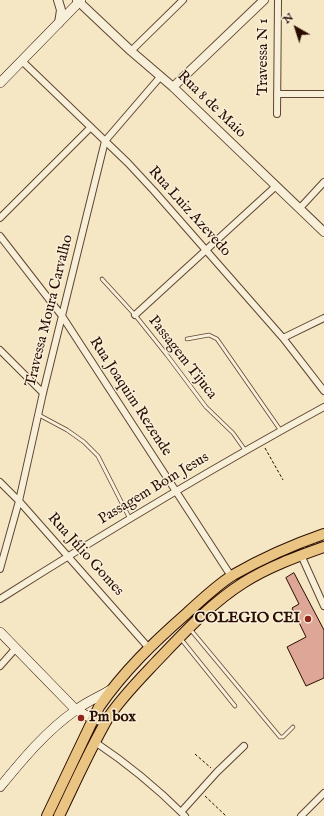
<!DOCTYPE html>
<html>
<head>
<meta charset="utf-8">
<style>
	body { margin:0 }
	#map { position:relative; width:324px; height:816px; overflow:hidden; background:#f5e7c4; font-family:"IM FELL English",serif }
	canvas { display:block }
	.north { position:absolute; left:276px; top:8px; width:40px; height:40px; -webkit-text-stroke:3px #f8efd9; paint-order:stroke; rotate:321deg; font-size:11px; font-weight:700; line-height:16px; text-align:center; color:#2b0d00 }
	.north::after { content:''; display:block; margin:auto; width:14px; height:18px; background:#2b0d00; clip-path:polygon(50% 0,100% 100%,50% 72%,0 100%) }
</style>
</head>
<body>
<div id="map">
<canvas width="324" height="816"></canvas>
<div class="north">N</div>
</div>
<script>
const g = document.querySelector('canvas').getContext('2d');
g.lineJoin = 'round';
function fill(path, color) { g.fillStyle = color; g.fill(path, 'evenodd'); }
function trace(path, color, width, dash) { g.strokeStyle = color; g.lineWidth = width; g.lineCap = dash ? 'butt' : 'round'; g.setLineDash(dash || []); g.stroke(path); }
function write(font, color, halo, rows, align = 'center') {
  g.font = font + ' "IM FELL English",serif'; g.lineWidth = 3; g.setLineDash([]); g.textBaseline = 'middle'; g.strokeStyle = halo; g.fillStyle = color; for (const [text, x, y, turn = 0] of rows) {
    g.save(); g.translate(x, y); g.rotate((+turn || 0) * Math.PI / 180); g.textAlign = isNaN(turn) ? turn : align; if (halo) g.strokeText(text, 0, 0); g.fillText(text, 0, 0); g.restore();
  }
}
const building = new Path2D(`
	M294 573 324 630V678L306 686 287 647 306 637 292 608 299 604 286 578Z`);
fill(building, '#dda696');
trace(building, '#2b0d00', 1);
const service = new Path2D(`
	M102 279 135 315 167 355 206 407 233 433 245 450
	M187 339 209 335 217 339 281 431
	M39 415 67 430 84 442 98 456 130 519
	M190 629 280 737H283L293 727
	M181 639 235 706`);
const minor = new Path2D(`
	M131 51 183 0
	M22 61 128 163 154 191 283 338 324 391
	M277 94H324
	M277 114 278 0
	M300 208 324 182
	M0 218 91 127
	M0 236 62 316 231 576
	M135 315 276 186
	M283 338 324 318
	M0 350 43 393
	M0 482 19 501 148 647
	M301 555 324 606
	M0 569 19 501 43 393 105 141 161 76
	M0 599C106 532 214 467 324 407
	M0 666 16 648
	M95 742C128 764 157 788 185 816
	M181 812 217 772 244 746
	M301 816 324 793`);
const tertiary = new Path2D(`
	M58 0 61 10 59 23
	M77 0 131 51 173 87 324 232
	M173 87 264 0`);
const secondary = new Path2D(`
	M0 83 81 0
	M0 632 76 710 93 719 100 720 109 717
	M0 787C23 759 46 731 76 710 86 702 99 697 110 690`);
const primary = new Path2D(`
	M47 816 99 707C124 671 153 643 186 614 200 601 217 585 233 575 261 559 292 545 324 534
	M59 816C75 783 90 749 108 718 121 698 139 680 156 662 183 634 210 604 243 583 268 567 296 557 324 547`);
trace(service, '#5e4431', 4.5);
trace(minor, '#5e4431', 8);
trace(tertiary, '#5e4431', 10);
trace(secondary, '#2b0d00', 10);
trace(primary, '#2b0d00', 12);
trace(new Path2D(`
	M265 448 283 480
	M195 754 211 768
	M205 796 226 816`), '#2b0d00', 1, [3, 2]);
trace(service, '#f8efd9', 3);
trace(minor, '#f8efd9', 6);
trace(tertiary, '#f8efd9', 8);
trace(secondary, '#f8efd9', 9);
trace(primary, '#eac482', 10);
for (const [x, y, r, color] of [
	[308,619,4,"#8f2418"],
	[81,718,4,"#8f2418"]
]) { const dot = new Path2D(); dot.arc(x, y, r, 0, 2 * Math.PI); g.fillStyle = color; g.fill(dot); trace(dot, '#f8efd9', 1.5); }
write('15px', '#2b0d00', '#f8efd9', [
	["Travessa N 1",264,57,-90],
	["Rua 8 de Maio",211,105,44],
	["Rua Luiz Azevedo",189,212,48],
	["Travessa Moura Carvalho",50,311,-76],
	["Passagem Tijuca",182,358,52],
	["Rua Joaquim Rezende",130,397,57],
	["Passagem Bom Jesus",154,489,-31],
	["Rua Júlio Gomes",85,555,48]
]);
write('bold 15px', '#2b0d00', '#f8efd9', [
	["COLEGIO CEI",300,619],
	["Pm box",89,718,"left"]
], 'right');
</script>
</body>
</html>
